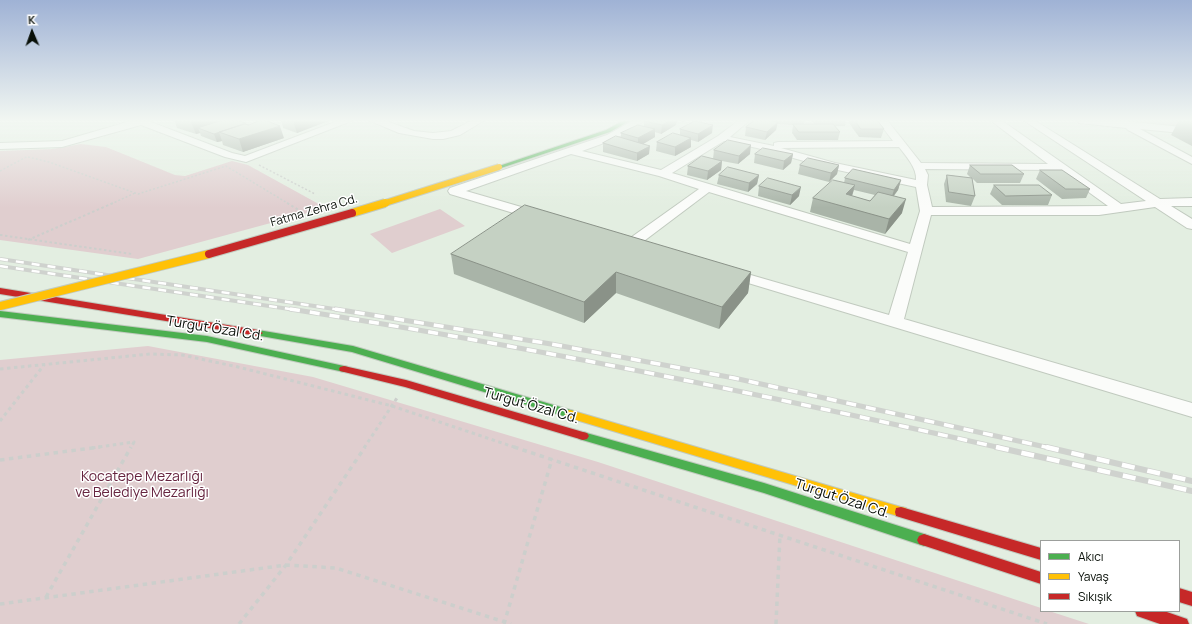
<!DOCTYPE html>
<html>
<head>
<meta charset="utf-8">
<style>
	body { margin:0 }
	#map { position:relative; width:1192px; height:624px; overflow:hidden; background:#e3eee1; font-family:Manrope,sans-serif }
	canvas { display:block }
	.legend { position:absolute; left:1040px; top:540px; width:140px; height:72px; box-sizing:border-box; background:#fff; border:1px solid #9c9f9c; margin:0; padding:5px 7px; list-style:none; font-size:12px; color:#080f08 }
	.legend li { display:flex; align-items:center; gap:8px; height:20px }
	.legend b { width:20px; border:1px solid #9c9f9c }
	.north { position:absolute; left:12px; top:12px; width:40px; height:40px; -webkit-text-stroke:3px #fff; paint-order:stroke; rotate:358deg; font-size:11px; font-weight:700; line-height:16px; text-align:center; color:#080f08 }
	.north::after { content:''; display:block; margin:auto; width:14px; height:18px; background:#080f08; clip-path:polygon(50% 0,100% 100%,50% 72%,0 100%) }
</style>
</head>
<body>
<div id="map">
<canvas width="1192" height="624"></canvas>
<ul class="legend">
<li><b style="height:5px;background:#4caf50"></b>Akıcı</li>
<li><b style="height:5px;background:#ffc107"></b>Yavaş</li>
<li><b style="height:5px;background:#c62828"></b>Sıkışık</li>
</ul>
<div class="north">K</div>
</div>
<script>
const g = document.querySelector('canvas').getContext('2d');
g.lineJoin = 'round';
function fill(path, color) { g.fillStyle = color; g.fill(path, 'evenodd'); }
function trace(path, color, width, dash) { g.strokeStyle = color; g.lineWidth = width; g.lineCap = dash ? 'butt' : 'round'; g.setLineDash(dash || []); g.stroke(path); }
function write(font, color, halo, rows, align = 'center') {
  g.font = font + ' Manrope,sans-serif'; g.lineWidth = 3; g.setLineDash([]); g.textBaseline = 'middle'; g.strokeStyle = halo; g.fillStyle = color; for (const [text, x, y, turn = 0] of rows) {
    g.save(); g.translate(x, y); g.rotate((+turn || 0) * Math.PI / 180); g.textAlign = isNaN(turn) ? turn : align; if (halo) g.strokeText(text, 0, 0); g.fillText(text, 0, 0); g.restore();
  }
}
fill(new Path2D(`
	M1102 120H1192V128Z
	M81 144 106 147 175 175 185 176 232 161 248 165 326 208 138 259 0 240V151L52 149Z
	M440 209 465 226 392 253 370 234Z
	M148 346 313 377 598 462 1041 608V611H1049L1089 624H0V360Z`), '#e0cecf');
const street = new Path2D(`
	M134 120H151V122L232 153 245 156 340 120H354L246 162 225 157 141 125 62 147 0 149V143L62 141Z
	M368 120H383L414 131 433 133 451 131 473 120H485L460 135 443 139H433L399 133Z
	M634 120H646L615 139 582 151 661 170 718 136 739 120H750L730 137 774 146V143L778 142 893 141 877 120H887L921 163 1048 164 990 120H1001L1121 204 1146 201 1023 120H1034L1160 199 1192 198V206H1171L1192 219V229L1187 228 1155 207 1099 215H931L904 319 1192 403V417L725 276 723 273 725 270 730 269 889 315 908 252 709 192 636 247 631 248 626 247 624 244 626 241 699 189 659 176 571 154 466 191 542 213 543 216 542 219 537 220 450 194 448 191 450 188 607 135ZM724 141 757 148 833 169 916 187 920 211 910 244 672 173ZM899 147C906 156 917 168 916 180L835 163 781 148ZM925 169 1058 170 1108 206 932 207 927 185 928 175Z
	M1075 120H1113L1192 128V134L1140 129 1192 157V164L1128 130 1126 128 1079 123Z`);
const fast = new Path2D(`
	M624 120H631L610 132 501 168 496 167 606 130Z
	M0 311 207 336 344 366 348 367 349 369 348 371 344 372 207 342 0 317Z
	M258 330 353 346 574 411 575 414 574 417 570 418 352 352 255 335 253 333Z
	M583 432 764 483 924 534 929 536 931 540 929 544 924 546 764 493 579 439 577 436 579 433Z`);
const slow = new Path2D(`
	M570 410 901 507 906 508 907 512 906 516 901 517 566 417 565 414 566 411Z`);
const jam = new Path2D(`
	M0 288 258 330 263 333 258 336 0 294Z
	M344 366 406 380 583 432 587 433 589 436 587 439 583 440 405 387 340 371 339 369 340 367Z
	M901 507 1041 548V560L896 516 895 512 896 508Z
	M924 534 1041 572V584L919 544 917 540 919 536Z
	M1179 588 1192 592V606L1179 602Z
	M1135 611H1164L1187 619 1189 624H1160L1137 616Z`);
trace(street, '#c1cabf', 2);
trace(fast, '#c1cabf', 2);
trace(slow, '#c1cabf', 2);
trace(jam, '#c1cabf', 2);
trace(new Path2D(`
	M28 157 49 162 138 194 226 166 289 204
	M259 165 315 194
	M0 171 28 156
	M111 204 135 193`), '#cccfcc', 1.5, [2, 2]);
trace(new Path2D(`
	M287 203 299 210
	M0 235 132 254
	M28 240 113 203`), '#cccfcc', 2, [2.5, 2.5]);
trace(new Path2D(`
	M0 369 150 354 182 355 238 367 392 406 517 448
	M0 421 44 365
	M92 448 134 442 131 448
	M364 448 397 398`), '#cccfcc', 3, [3.5, 3.5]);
trace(new Path2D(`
	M514 447 1047 624
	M0 460 100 447
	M46 597 131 447
	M0 604 286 565 336 568 511 624
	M239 624 286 565 365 447
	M504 624 552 459
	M776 624 780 534`), '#cccfcc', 3.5, [4.5, 4.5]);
fill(street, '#fbfcfa');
fill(fast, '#4caf50');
fill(slow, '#ffc107');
fill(jam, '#c62828');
const railFar2 = new Path2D(`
	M0 259 341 310
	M0 266 296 310`);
const railFar1 = new Path2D(`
	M290 309C529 346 765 395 1001 448
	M335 309 551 344 734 378 1050 448`);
const rail = new Path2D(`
	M996 447 1192 491
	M1046 447 1192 481`);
trace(railFar2, '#cfd2ce', 4);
trace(railFar1, '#cfd2ce', 5);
trace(rail, '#cfd2ce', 6);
trace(railFar2, '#fff', 2.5, [8]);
trace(railFar1, '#fff', 3.5, [10]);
trace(rail, '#fff', 4.5, [13]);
const slowBridgeFar1 = new Path2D(`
	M382 204 499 167`);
const slowBridge = new Path2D(`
	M352 213 385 203
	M0 306 209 254`);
const jamBridge = new Path2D(`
	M209 254 352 213`);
trace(slowBridgeFar1, '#c1cabf', 8, []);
trace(slowBridge, '#c1cabf', 10, []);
trace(jamBridge, '#c1cabf', 10, []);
trace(slowBridgeFar1, '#ffc107', 6);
trace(slowBridge, '#ffc107', 8);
trace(jamBridge, '#c62828', 8);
fill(new Path2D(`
	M174 120H237L284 138 243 152 223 145 222 141 217 142 201 136 200 133 196 134 177 128Z
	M281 120H331L297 133 283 128Z
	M646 120H677L676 125 661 134 655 132V137L643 144 649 154 637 161 603 152V143L621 138V133L644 126V121Z
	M772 120H805L804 124H814L811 120H846L845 126H835L840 132 838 140H797L792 133 793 125 777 124 776 130 765 140 745 136 746 127 772 121Z
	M850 120H877L884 129 881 138 859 137 849 123Z
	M1179 120H1192V146L1171 135Z
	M680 129 712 133 698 142 691 140V147L675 156 656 151 657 142 680 135Z
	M714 150 750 154 738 164 722 161 721 170 707 180 687 175 688 166 713 159Z
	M755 154H793L791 163 783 170 754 163Z
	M800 165H839L837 174 829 182 798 174Z
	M970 165 1024 174 1020 183H977L972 178 975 196 971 206 946 202 944 184 947 175 971 178 967 174Z
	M1040 170 1090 189 1086 198 1062 199 1036 179Z
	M719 175H759L757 184 748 192 717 184Z
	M845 178 901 180 898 190 894 196 902 213 885 234 810 212 813 198 844 183ZM854 190 875 195 870 201 852 196Z
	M994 185 1052 195 1048 205H1002L990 194Z
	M759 186 799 196 790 205 758 196Z
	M451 254 751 272 748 293 719 329 616 293 584 323 454 274Z`), '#a9b4a8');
fill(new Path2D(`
	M197 120H232L198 128 200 133 196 134 191 122Z
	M331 120 297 133 293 121Z
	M671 120H677L676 125 661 134 662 125Z
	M682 120H688L682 122Z
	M778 122 776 130 765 140 767 132Z
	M713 125 712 133 698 142V134Z
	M280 126 284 138 243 152 239 139Z
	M655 129V137L638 147V138Z
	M219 132 222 141 217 142 214 134Z
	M691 138V147L675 156V147Z
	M751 145 750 154 738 164 739 156Z
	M650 146 649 154 637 161V153Z
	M793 154 791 163 783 170 784 161Z
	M722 161 721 170 707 180 708 171Z
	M839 165 837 174 829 182 831 173Z
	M759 175 757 184 748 192 749 183Z
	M901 180 898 190 891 199 894 190Z
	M855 185 851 199 846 194Z
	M801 187 799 196 790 205 792 195Z
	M906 199 902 213 885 234 889 219Z
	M616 272V293L584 323V302Z
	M751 272 748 293 719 329 722 307Z`), '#8a9288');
const building = new Path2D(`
	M186 120H197L191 122Z
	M223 120H237L246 123 214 134 198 128Z
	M261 120H265L280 126 239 139 219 132 245 124 248 125Z
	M646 120H671L662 125 644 121Z
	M755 120H769L778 122 767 132 746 127Z
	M855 120H877L884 129H861Z
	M695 121 713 125 698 134 680 129Z
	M793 124H833L840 132H799Z
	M638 125 655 129 638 138 621 133Z
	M673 133 691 138 675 147 657 142Z
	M616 136 650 146 637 153 603 143Z
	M728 140 751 145 739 156 714 150Z
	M763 148 793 154 784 161 755 154Z
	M702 156 722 161 708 171 688 166Z
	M808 158 839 165 831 173 800 165Z
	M970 165H1012L1024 174H981Z
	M728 167 759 175 749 183 719 175Z
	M853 169 901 180 894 190 845 178Z
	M1040 170H1062L1090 189H1066Z
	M947 175 972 178 975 196 949 192Z
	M768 178 801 187 792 195 759 186Z
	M833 180 855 185 846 194 870 201 878 192 906 199 889 219 813 198Z
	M994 185H1039L1052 195 1006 196Z
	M525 205 751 272 722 307 616 272 584 302 451 254Z`);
fill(building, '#c5d1c3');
trace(building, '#8a9288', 1);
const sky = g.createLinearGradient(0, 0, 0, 208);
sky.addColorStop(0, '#9fb2d5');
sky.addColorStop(0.58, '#f2f7f2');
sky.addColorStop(1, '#f2f7f200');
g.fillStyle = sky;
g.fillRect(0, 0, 1192, 208);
write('12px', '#080f08', '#fff', [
	["Fatma Zehra Cd.",314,211,-16]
]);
write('14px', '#080f08', '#fff', [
	["Turgut Özal Cd.",215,329,9],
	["Turgut Özal Cd.",531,406,16],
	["Turgut Özal Cd.",842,499,18]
]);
write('14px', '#66243f', '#fff', [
	["Kocatepe Mezarlığı",142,477],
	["ve Belediye Mezarlığı",142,493]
]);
</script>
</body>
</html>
